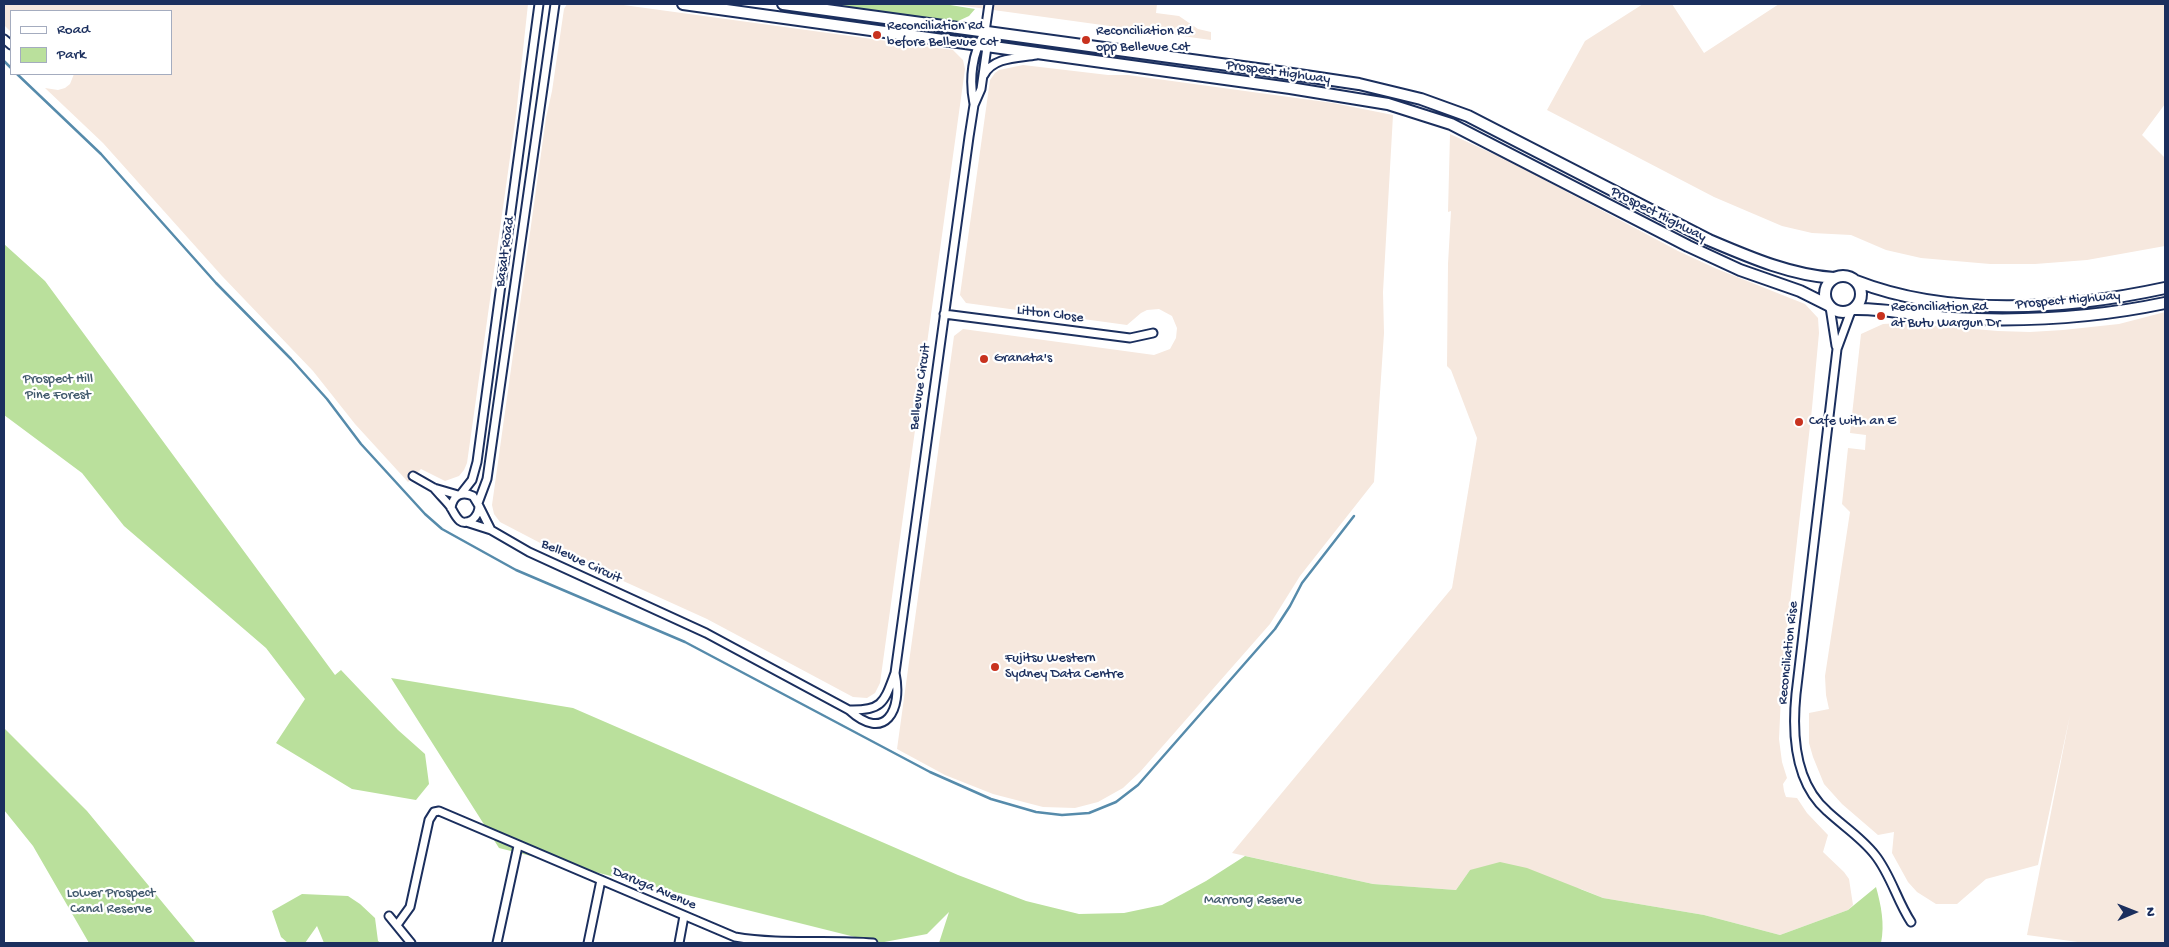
<!DOCTYPE html>
<html>
<head>
<meta charset="utf-8">
<style>
	body { margin:0 }
	#map { position:relative; width:2169px; height:947px; overflow:hidden; background:#fff; font-family:"Gochi Hand",sans-serif }
	canvas { display:block }
	.frame { position:absolute; inset:0; border:5px solid #1b2f5e; pointer-events:none }
	.legend { position:absolute; left:10px; top:10px; width:162px; height:65px; box-sizing:border-box; background:#fff; border:1px solid #a4acbf; margin:0; padding:6px 9px; list-style:none; font-size:15px; color:#1b2f5e }
	.legend li { display:flex; align-items:center; gap:10px; height:25px }
	.legend b { width:25px; border:1px solid #a4acbf }
	.north { position:absolute; left:2109px; top:887px; width:50px; height:50px; -webkit-text-stroke:4px #fff; paint-order:stroke; rotate:89deg; font-size:14px; font-weight:700; line-height:20px; text-align:center; color:#1b2f5e }
	.north::after { content:''; display:block; margin:auto; width:18px; height:22px; background:#1b2f5e; clip-path:polygon(50% 0,100% 100%,50% 72%,0 100%) }
</style>
</head>
<body>
<div id="map">
<canvas width="2169" height="947"></canvas>
<div class="frame"></div>
<ul class="legend">
<li><b style="height:6px;background:#fff"></b>Road</li>
<li><b style="height:14px;background:#bae09c"></b>Park</li>
</ul>
<div class="north">N</div>
</div>
<script>
const g = document.querySelector('canvas').getContext('2d');
g.lineJoin = 'round';
function fill(path, color) { g.fillStyle = color; g.fill(path, 'evenodd'); }
function trace(path, color, width, dash) { g.strokeStyle = color; g.lineWidth = width; g.lineCap = dash ? 'butt' : 'round'; g.setLineDash(dash || []); g.stroke(path); }
function write(font, color, halo, rows, align = 'center') {
  g.font = font + ' "Gochi Hand",sans-serif'; g.lineWidth = 4.5; g.setLineDash([]); g.textBaseline = 'middle'; g.strokeStyle = halo; g.fillStyle = color; for (const [text, x, y, turn = 0] of rows) {
    g.save(); g.translate(x, y); g.rotate((+turn || 0) * Math.PI / 180); g.textAlign = isNaN(turn) ? turn : align; if (halo) g.strokeText(text, 0, 0); g.fillText(text, 0, 0); g.restore();
  }
}
fill(new Path2D(`
	M4 4H528L516 115 467 463 464 470 459 476 445 481 421 469 408 482 355 424 313 371 222 276 103 143 45 88 58 90 65 88 70 84 74 74H171V11H11V32L4 25Z
	M567 4H616L953 50 963 60 965 69 880 683 875 693 867 698 853 697 707 619 546 546 500 522 494 514 492 505 546 118 552 91 564 9Z
	M950 4H1157L1156 13 1179 16 1198 29 1211 32V40Z
	M1643 4H1672L1704 53 1779 4H2165V104L2142 135 2165 158V246L2087 260 2035 264H1990L1921 258 1886 250 1851 235 1812 233 1782 226 1714 197 1547 110 1585 41Z
	M1023 65 1108 75H1128L1333 103 1393 115 1383 292 1384 333 1374 482 1300 576 1270 624 1140 772 1123 788 1098 802 1075 808 1043 807 993 794 945 775 897 749 954 336 963 329 1154 355 1170 349 1176 338 1177 328 1172 316 1159 309 1147 310 1141 313 1127 325 966 303 960 295 990 80 995 73 999 70Z
	M1450 134 1511 162 1678 251 1717 269 1805 304 1818 318 1819 333 1812 408 1782 674 1779 739 1782 762 1787 778 1783 784 1784 791 1786 797 1797 798 1807 813 1828 835 1823 852 1844 872 1849 879 1853 905 1848 910 1780 935 1704 915 1603 898 1581 889 1470 870 1456 890 1373 884 1232 853 1452 588 1477 438 1451 370 1447 366 1448 264 1451 211 1448 212Z
	M2165 312V943H2085L2027 935 2070 715 2038 865 1986 879 1957 904H1936L1917 892 1908 882 1892 853 1894 832 1878 835 1842 804 1824 784 1813 757 1809 743V713L1829 709 1826 695 1825 676 1850 512 1842 504 1848 448 1865 450 1866 435 1850 433 1861 334 1883 324 1902 323 1998 331 2030 332 2063 330 2119 324Z`), '#f6e8de');
fill(new Path2D(`
	M823 4H944L975 9 969 16 956 22Z
	M4 244 45 281 335 675 341 670 398 730 425 754 429 784 416 800 352 789 276 743 305 699 266 648 124 526 82 473 4 415Z
	M391 678 573 708 958 875 1026 901 1079 914 1124 913 1162 905 1206 881 1245 856 1373 884 1456 890 1470 870 1500 862 1527 868 1603 898 1704 915 1780 935 1848 910 1876 887C1881 905 1885 924 1881 943H939L949 912 927 934 879 943 499 848Z
	M4 728 87 811 196 943H89L33 846 4 810Z
	M302 894 348 896 360 904 375 918 378 941 381 943H324L317 926 305 943H288L281 937 272 911Z`), '#bae09c');
trace(new Path2D(`
	M4 61 11 68
	M17 74 101 154 216 283 291 359 327 399 361 444 425 514 442 529 516 570 685 642 930 772 991 799 1036 812 1062 815 1089 813 1116 802 1138 785 1275 629 1290 606 1302 583 1354 516`), '#568bab', 2.5);
const minor = new Path2D(`
	M4 39 11 45
	M984 75C993 57 1018 58 1036 55
	M974 104C969 80 972 53 985 32
	M1830 307 1836 346
	M1851 311 1837 349 1796 694C1792 734 1794 782 1827 811 1843 826 1862 838 1875 855 1891 875 1897 901 1911 922
	M944 314 1130 338 1153 333
	M413 476 434 488 458 495
	M434 488C439 494 445 500 450 506 455 514 459 528 472 520 477 516 479 512 479 506L473 496C462 491 453 495 451 508
	M461 494 472 480 477 462 539 4
	M478 503 487 479 555 4
	M479 506 491 530
	M466 522 491 530 529 552 706 633 849 710C885 743 903 710 895 673
	M849 710C883 711 884 702 895 673L969 137 974 105 981 89 987 47 985 32 989 4
	M389 916 411 943
	M397 925 410 907 429 820 434 812 439 811 735 937C781 945 827 939 873 943
	M497 943 518 846
	M588 943 601 880
	M679 943 684 916`);
const secondary = new Path2D(`
	M683 4 1290 88 1388 104 1451 124 1688 246 1740 270 1800 291 1828 305
	M783 4 1272 71 1359 84 1421 99 1468 116 1709 240C1749 257 1790 275 1834 278
	M1825 294a18 18 0 1 1 36 0a18 18 0 1 1-36 0Z
	M1856 281C1950 318 2068 309 2165 288
	M1853 309C1886 308 1919 316 1952 318 2024 322 2094 318 2165 303`);
trace(minor, '#1b2f5e', 11);
trace(secondary, '#1b2f5e', 14);
trace(minor, '#fff', 7);
trace(secondary, '#fff', 10);
for (const [x, y, r, color] of [
	[877,35,5,"#c8321e"],
	[1086,40,5,"#c8321e"],
	[1881,316,5,"#c8321e"],
	[984,359,5,"#c8321e"],
	[1799,422,5,"#c8321e"],
	[995,667,5,"#c8321e"]
]) { const dot = new Path2D(); dot.arc(x, y, r, 0, 2 * Math.PI); g.fillStyle = color; g.fill(dot); trace(dot, '#fff', 2); }
write('14px', '#1b2f5e', '#fff', [
	["Reconciliation Rd",887,27],
	["before Bellevue Cct",887,43],
	["Reconciliation Rd",1096,32],
	["opp Bellevue Cct",1096,48],
	["Reconciliation Rd",1891,308],
	["at Butu Wargun Dr",1891,324],
	["Granata's",994,359],
	["Cafe with an E",1809,422],
	["Fujitsu Western",1005,659],
	["Sydney Data Centre",1005,675]
], 'left');
write('14px', '#1b2f5e', '#fff', [
	["Prospect Highway",1278,73,8],
	["Prospect Highway",1658,215,27],
	["Basalt Road",506,252,-82],
	["Prospect Highway",2068,301,-5],
	["Litton Close",1050,315,7],
	["Bellevue Circuit",921,387,-82],
	["Bellevue Circuit",581,562,25],
	["Reconciliation Rise",1789,653,-84],
	["Daruga Avenue",654,889,23]
]);
write('14px', '#435b6e', '#fff', [
	["Prospect Hill",58,380],
	["Pine Forest",58,396],
	["Lower Prospect",111,894],
	["Canal Reserve",111,910],
	["Marrong Reserve",1253,901]
]);
</script>
</body>
</html>
